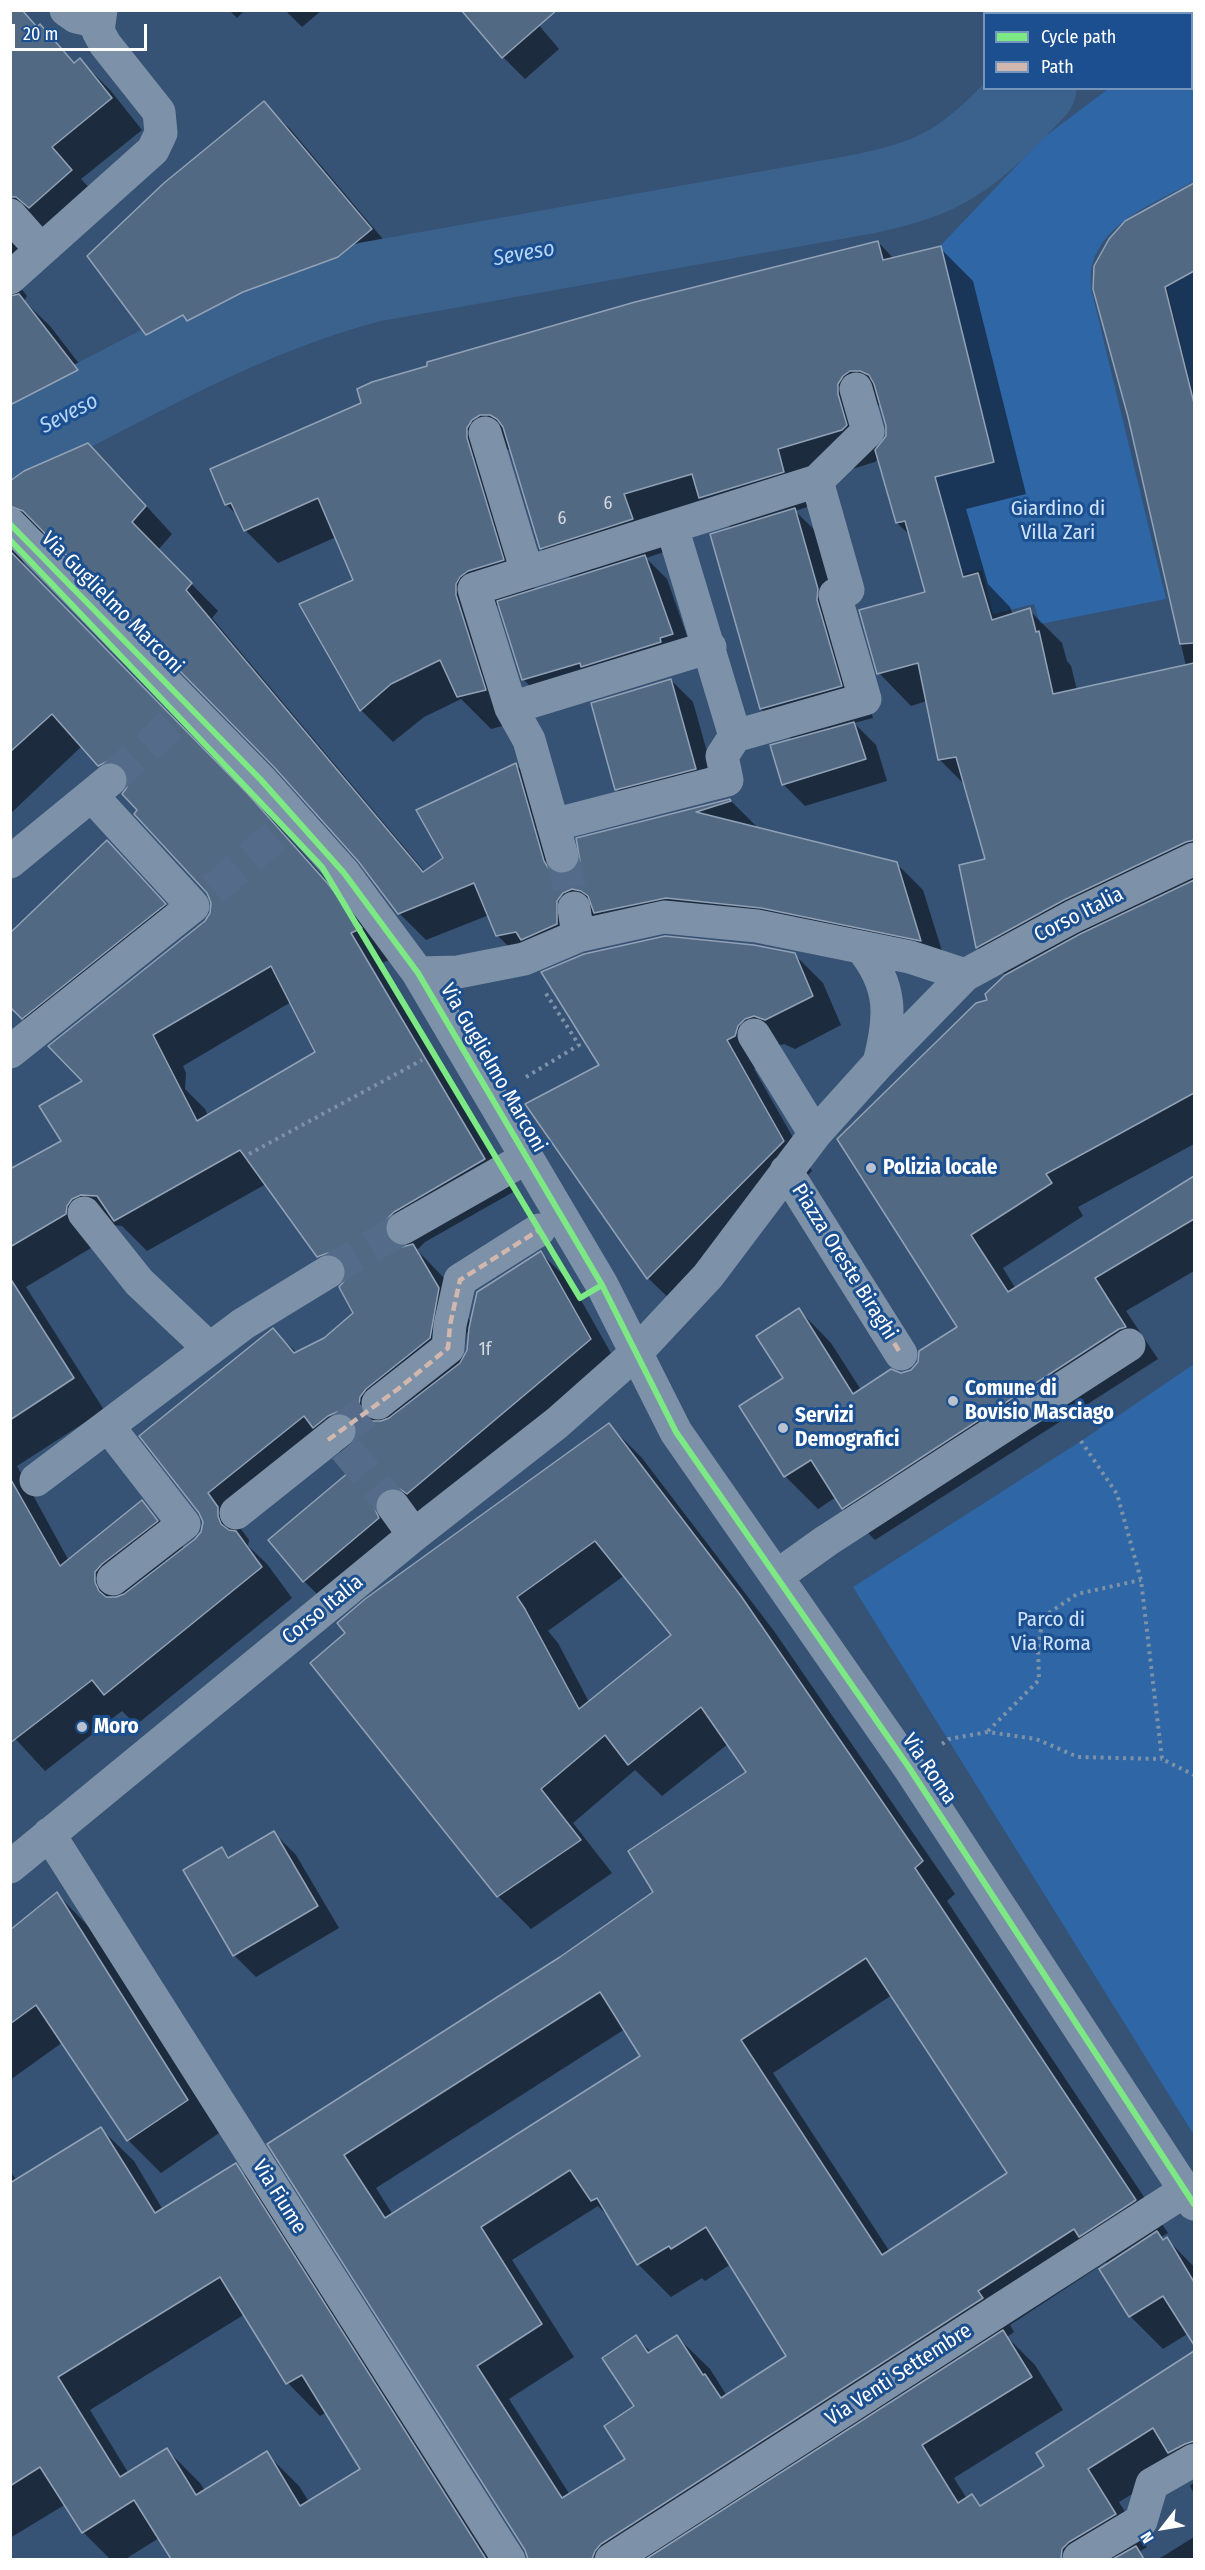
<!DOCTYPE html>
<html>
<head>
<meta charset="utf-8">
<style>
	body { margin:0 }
	#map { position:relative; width:1205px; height:2570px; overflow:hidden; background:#365274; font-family:"Fira Sans Condensed",sans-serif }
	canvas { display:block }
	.frame { position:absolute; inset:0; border:12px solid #fff; pointer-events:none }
	.legend { position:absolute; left:983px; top:12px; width:210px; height:78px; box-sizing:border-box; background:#1b4f8f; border:2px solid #7695bc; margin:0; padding:8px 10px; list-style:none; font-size:18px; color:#fff }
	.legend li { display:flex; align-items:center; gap:12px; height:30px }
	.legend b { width:30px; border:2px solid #7695bc }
	.north { position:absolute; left:1133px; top:2498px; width:60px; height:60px; -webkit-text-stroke:4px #1b4f8f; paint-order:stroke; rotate:239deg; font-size:16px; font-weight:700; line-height:24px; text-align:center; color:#fff }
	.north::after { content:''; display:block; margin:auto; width:21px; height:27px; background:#fff; clip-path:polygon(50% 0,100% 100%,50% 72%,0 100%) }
	.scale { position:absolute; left:12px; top:24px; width:135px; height:27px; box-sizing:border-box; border:3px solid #fff; border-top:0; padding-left:8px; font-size:18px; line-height:21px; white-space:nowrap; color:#fff; -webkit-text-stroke:4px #1b4f8f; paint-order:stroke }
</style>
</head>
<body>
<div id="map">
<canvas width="1205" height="2570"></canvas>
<div class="frame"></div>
<ul class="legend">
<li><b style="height:8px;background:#7ce984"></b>Cycle path</li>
<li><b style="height:8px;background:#d1b7ad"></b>Path</li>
</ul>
<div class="north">N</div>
<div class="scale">20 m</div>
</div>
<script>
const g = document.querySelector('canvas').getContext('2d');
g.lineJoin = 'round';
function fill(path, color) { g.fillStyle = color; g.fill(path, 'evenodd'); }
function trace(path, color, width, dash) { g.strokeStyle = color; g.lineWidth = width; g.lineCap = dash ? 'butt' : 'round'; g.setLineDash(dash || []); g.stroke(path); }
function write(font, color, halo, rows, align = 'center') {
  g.font = font + ' "Fira Sans Condensed",sans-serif'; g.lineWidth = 6; g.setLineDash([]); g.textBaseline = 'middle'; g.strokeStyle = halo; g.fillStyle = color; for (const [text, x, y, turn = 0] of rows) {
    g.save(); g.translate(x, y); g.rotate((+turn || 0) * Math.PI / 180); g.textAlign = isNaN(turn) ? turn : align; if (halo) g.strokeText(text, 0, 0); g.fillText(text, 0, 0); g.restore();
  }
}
fill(new Path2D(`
	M1159 11H1194V181C1158 202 1104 220 1092 265 1090 272 1091 281 1091 288L1166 599 1040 624 1034 604 993 614 982 570 963 574 936 477 995 462 941 245 1043 138 1108 89 1192 88V14L1157 13Z
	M1194 272V398L1167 287Z
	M1194 1364V2135L853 1587 1081 1441Z`), '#2f66a5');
fill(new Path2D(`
	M10 10 38 28 40 26 76 64 80 60 111 91 142 130 81 179 101 201 20 287 27 296 24 301 50 326 108 401 10 452Z
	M229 10H245L237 18Z
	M285 10H322L302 27Z
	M526 10 559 49 525 79 503 57Z
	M264 103 291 130 398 257 365 284 270 319 215 347 210 342 174 361 147 334Z
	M1194 185V1144L1078 1207 1083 1216 1003 1268 1016 1289 1186 1183 1194 1192V1271L1126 1311 1158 1359 875 1540 843 1508 836 1497 818 1509 785 1476V1379L799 1310 831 1343 861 1390 912 1371 959 1328 988 1001 1006 976 977 947 987 860 966 786 939 759 927 701 911 706 879 673 927 593 911 536 897 523 879 458 875 462 809 482 816 504 795 511 826 541 848 633 873 718 854 723 876 745 887 781 805 806 783 784 793 741 761 709 732 529 713 510 664 552 646 558 667 579 694 656 545 701 523 679 500 604 493 608 517 722 491 729 461 699 424 717 393 742 361 710 355 581 336 537 278 563 245 530 240 518 226 504 878 242 894 259 940 248 973 281 1026 494 966 509 988 584 1010 607 1013 615 1029 610 1062 643 1067 661 1071 666 1077 690 1186 666 1129 417 1126 222ZM881 404 888 426 887 437 877 451 870 428 875 408ZM511 448 541 548 572 579 535 591 499 472 504 452Z
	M115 472 172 534 158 550 218 611 212 618 425 872 445 858 516 765 543 791 566 875 576 871 582 861 578 839 730 800 757 827 896 863 923 890 947 967 599 916 524 962 497 935 489 915 426 940 399 913 359 860 276 766 51 537 44 533 34 532 10 508V504Z
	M10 534 24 548 22 560 27 570 278 826 360 918 391 959 380 964 515 1191 425 1242 417 1250 443 1277 471 1323 541 1253 572 1284 621 1371 335 1612 304 1581 270 1540 351 1473 342 1454 335 1447 238 1525 249 1540 248 1546 267 1564 292 1598 136 1725 122 1711 45 1771 10 1733V1171L115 1111 212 912 213 903 208 893 126 792 82 746 10 814ZM291 1002 317 1052 208 1116 205 1109 185 1089 186 1073 183 1066ZM266 1184 318 1256 345 1282 355 1313 325 1339 297 1353 273 1330 141 1436 200 1512 204 1521 203 1531 197 1539 185 1549 142 1502 69 1561 17 1466 104 1410 26 1287 96 1245 112 1225 122 1226 147 1251ZM467 1332H470L468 1351 462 1360Z
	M671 680 693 702 718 791 639 811 617 789Z
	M129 864 186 927 45 1040 10 1005Z
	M794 954 823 983 841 1025 795 1049 784 1044 774 1047 764 1064 754 1069 812 1171 677 1306 648 1278 527 1105 601 1066Z
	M609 1425 642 1458 774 1631 955 1894 947 1901 1168 2233 1161 2237 1164 2240 1167 2239 1194 2267V2342L1189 2333 1163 2349 1130 2316 1106 2262 1010 2325 1014 2332 1007 2337 1035 2365 1063 2410 954 2478 967 2499 972 2496 982 2506 1046 2467 1038 2453 1194 2352V2477L1181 2464 1119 2502 1147 2547 1139 2552 1147 2560H529L526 2549 270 2144 561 1958 655 1892 748 1772 728 1744 662 1796 635 1770 573 1823 612 1873 531 1929 498 1896 312 1663ZM625 1575 673 1635 589 1702 558 1643 548 1631ZM892 1995 1009 2173 890 2252 773 2073ZM625 2029 642 2056 393 2215 376 2188ZM598 2206 612 2220 638 2264 671 2297 702 2278 705 2281 731 2264 788 2357 727 2396 710 2369 677 2337 652 2353 636 2337V2407L627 2459 570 2495 509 2399 574 2357 512 2260Z
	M274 1833 296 1855 339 1928 256 1977 234 1955 221 1849 231 1859Z
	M57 1894 89 1927 219 2133 161 2173 128 2140 63 2042 10 2080V1932Z
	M101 2129 134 2161 163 2210 235 2165 268 2198 497 2560H172L159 2538 124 2560H111L83 2532 66 2504 10 2538V2171L17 2181ZM245 2314 288 2383 320 2416 327 2412 362 2469 309 2502 299 2486 266 2453 205 2491 200 2483 167 2450 129 2474 90 2410Z
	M1194 2482V2494L1190 2486Z
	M1194 2537V2560H1157Z`), '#0007');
trace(new Path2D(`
	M1104 14 1106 10
	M10 444C126 384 243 315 370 282L864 194C889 188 914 183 938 171 976 153 1007 118 1036 88`), '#3b618d', 81);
const building = new Path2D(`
	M10 10H22L37 27 40 24 74 63 80 58 112 98 52 147 72 170 29 208 16 197H10Z
	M461 10H557L502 58Z
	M264 101 372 229 338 257 243 292 187 321 183 315 146 335 87 256 164 183Z
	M1194 183V271L1165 287 1194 403V643L1180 644 1128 417 1093 289 1094 266 1109 239 1125 221Z
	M878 241 883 260 941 246 994 462 935 477 963 577 978 573 992 620 1030 608 1036 632 1039 631 1053 694 1194 663V840L1186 842 1064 900 976 948 959 865 985 859 956 757 938 760 918 663 877 674 859 610 925 592 905 521 896 523 875 450 886 436V426L874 384 869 375 860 371H850L843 376 838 384V394L847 425 842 430 778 449 784 472 699 498 692 474 624 494 633 519 540 549 503 427 497 419 490 415H480L472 420 467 428V438L504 560 468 571 460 577 456 584V595L486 690 457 697 440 660 391 684 360 711 299 604 353 580 318 498 244 531 231 503 225 505 210 469 361 403 357 389 372 382 427 366V362L635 302Z
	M19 294 78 370 10 405V296Z
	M88 443 146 506 132 522 192 583 186 590 423 872 443 858 416 810 516 763 544 861 549 869 557 874H568L575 869 580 861 576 838 730 799 731 801 696 812 897 862 921 941 761 908 666 898 594 913 588 896 581 891 572 889 563 893 557 901V924L521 940 516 932 496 936 474 883 398 914 358 861 274 767 23 511 10 506V481L24 471Z
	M795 508 818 589 817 600 842 686 760 709 710 534Z
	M10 551 247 793 329 885 362 928 351 933 485 1159 394 1212 387 1219 384 1228 387 1238 394 1244 402 1247 413 1244 439 1288 430 1338 366 1389 360 1397 359 1405 363 1414 372 1421H381L389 1418 460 1363 467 1350 469 1328 477 1292 541 1251 591 1339 407 1494 400 1489 392 1487 382 1491 376 1498 374 1507 379 1518 303 1582 268 1540 349 1472 337 1457 351 1445 357 1437 358 1429 353 1419 345 1413 337 1412 328 1416 313 1428 304 1416 208 1493 218 1507V1516L221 1524 229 1530 236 1531 262 1567 104 1695 92 1680 10 1743V1478L60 1566 142 1500 158 1521 102 1564 95 1572V1582L99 1591 106 1597H116L124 1594 195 1539 201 1532 203 1522 199 1513 139 1436 273 1328 294 1353 324 1338 353 1313 339 1287 345 1280 347 1272 344 1262 337 1256 328 1253 317 1257 240 1150 114 1221 97 1196 81 1195 72 1199 67 1206 66 1214 10 1247V1169L61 1141 39 1106 82 1081 48 1046 205 921 210 913 211 903 207 893 134 814 137 810 122 794 127 787 129 778 124 768 116 762 108 761 98 766 52 714 10 752ZM271 966 315 1052 197 1121 153 1035Z
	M645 555 673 634 660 638 661 642 581 667 580 663 522 680 497 601Z
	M671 679 696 769 615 790 591 703Z
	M854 722 866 759 782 785 770 745Z
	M107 840 166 904 22 1019 10 1007V933Z
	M1194 880V1093L1046 1174 1052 1183 971 1235 1008 1292 1194 1176V1219L1095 1278 1126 1327 1119 1329 842 1509 811 1460 784 1477 739 1406 783 1378 756 1336 799 1308 853 1394 891 1369 901 1373 911 1370 918 1362 919 1351 957 1327 837 1139 976 1003 987 1000 985 994 1005 975 1080 934Z
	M665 936 754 945 795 953 813 996 765 1020 754 1016 745 1019 738 1026 735 1036 727 1040 784 1141 647 1279 525 1104 599 1065 541 972 584 954Z
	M10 1278 74 1378 10 1420Z
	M609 1423 741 1596 923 1861 915 1868 1136 2200 1079 2237 1074 2229 978 2291 983 2298 601 2544 595 2551 592 2559H528L525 2550 267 2144 560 1957 653 1892 628 1851 746 1772 701 1707 628 1765 605 1735 541 1789 581 1840 497 1897 310 1663 345 1633 337 1623 365 1599ZM595 1541 671 1635 579 1709 525 1609 517 1597ZM866 1958 1007 2173 882 2255 741 2040ZM600 1992 640 2056 385 2218 344 2155ZM570 2170 591 2201 597 2198 637 2265 669 2246 671 2249 706 2227 786 2356 721 2398 705 2374 703 2375 677 2335 648 2353 636 2335 602 2358 634 2406 604 2426 625 2459 562 2498 477 2366 542 2324 481 2227Z
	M274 1831 318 1906 233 1956 183 1870 222 1847 228 1858Z
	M57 1892 188 2100 127 2141 36 2005 10 2024V1930Z
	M101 2127 155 2213 236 2163 486 2559H171L134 2500 82 2533 40 2467 10 2486V2183ZM220 2277 286 2384 302 2375 360 2469 300 2506 267 2451 196 2495 167 2448 120 2477 58 2377Z
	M1157 2231 1163 2240 1167 2237 1194 2282V2345L1163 2296 1129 2317 1099 2269Z
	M1003 2330 1032 2377 922 2445 958 2503 972 2494 980 2506 1044 2466 1036 2453 1194 2351V2441L1185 2444 1168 2453 1153 2428 1088 2469 1116 2514 1069 2542 1062 2549 1061 2559H646Z
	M1136 2546 1144 2559H1113Z`);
fill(building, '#526984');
trace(building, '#92a2b6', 1.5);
trace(new Path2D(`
	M110 780 172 724
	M562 856 574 908
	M213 890 277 834
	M328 1272 403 1228
	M339 1431 378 1403
	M345 1448 393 1506`), '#546c89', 33, [33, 16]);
trace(new Path2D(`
	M526 1077 579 1045 545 992
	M249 1154 422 1060
	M1081 1441 1117 1494 1141 1580 1162 1759 1194 1775
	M988 1731 1039 1680 1038 1648 1043 1617 1077 1594 1141 1580
	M942 1744 949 1739 988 1732 1036 1739 1078 1757 1162 1759`), '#7d92a8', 4, [3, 4.5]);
trace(new Path2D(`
	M66 10 76 17 98 22
	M10 215 41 250
	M10 278 153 150 161 133 159 112 105 44 98 31 101 10
	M485 433 527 572
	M817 481 868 431 856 389
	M10 524 261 780 344 873 418 973 602 1285 676 1432 908 1766 1194 2204
	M672 527 735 736
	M511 708 710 647
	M553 825 727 780 722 756 735 736 865 699 835 595 848 590 817 481 474 589 511 708 529 740 562 856
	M10 862 110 780
	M574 908 578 936
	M861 947C893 986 891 1017 879 1063
	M418 973 458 972 524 959 578 936 664 917 757 926 910 957 965 975
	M754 1035 815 1134
	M10 1052 193 906 92 796
	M786 1171 901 1354
	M84 1213 139 1282 210 1349
	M403 1228 526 1158
	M378 1403 448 1348 450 1325 460 1280 539 1230
	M108 1426 184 1524 113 1579
	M36 1480 243 1324 328 1272
	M393 1506 414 1535
	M236 1513 339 1431
	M777 1576 826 1541 1129 1345
	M49 1834 509 2560
	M10 1867 414 1535 557 1423 636 1353 708 1276 815 1134 879 1063 965 975 1072 917 1194 859
	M1079 2558 1141 2521 1152 2484 1194 2460
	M611 2560 1186 2190`), '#7d92a8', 33);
trace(new Path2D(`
	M844 1263 901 1354
	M328 1440 398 1389 448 1348 450 1325 460 1280 539 1230`), '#d1b7ad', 4.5, [9, 4.5]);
trace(new Path2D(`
	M10 524 261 780 344 873 418 973 602 1285 676 1432 908 1766 1194 2204
	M10 540 322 867 580 1298 602 1285`), '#7ce984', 6);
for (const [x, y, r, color] of [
	[871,1168,6,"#b9c2ce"],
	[953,1401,6,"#b9c2ce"],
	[783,1428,6,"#b9c2ce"],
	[82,1727,6,"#b9c2ce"]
]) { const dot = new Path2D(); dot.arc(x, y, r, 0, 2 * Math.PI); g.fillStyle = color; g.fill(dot); trace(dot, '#1b4f8f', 2); }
write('18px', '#d4dae0', null, [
	["6",608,504],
	["6",562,519],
	["1f",485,1350]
]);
write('21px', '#cfe3fa', '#1b4f8f', [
	["Giardino di",1058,509],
	["Villa Zari",1058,533],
	["Parco di",1051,1620],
	["Via Roma",1051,1644]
]);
write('21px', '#fff', '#1b4f8f', [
	["Via Guglielmo Marconi",112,603,45],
	["Corso Italia",1079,915,-27],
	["Via Guglielmo Marconi",493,1068,60],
	["Piazza Oreste Biraghi",844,1262,58],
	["Corso Italia",323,1610,-39],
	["Via Roma",929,1769,56],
	["Via Fiume",279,2197,58],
	["Via Venti Settembre",899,2375,-33]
]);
write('bold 21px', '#fff', '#1b4f8f', [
	["Polizia locale",883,1168],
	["Comune di",965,1389],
	["Bovisio Masciago",965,1413],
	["Servizi",795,1416],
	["Demografici",795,1440],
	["Moro",94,1727]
], 'left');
write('italic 22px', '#b5d3f5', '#1b4f8f', [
	["Seveso",524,254,-10],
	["Seveso",69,414,-27]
]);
</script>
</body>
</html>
